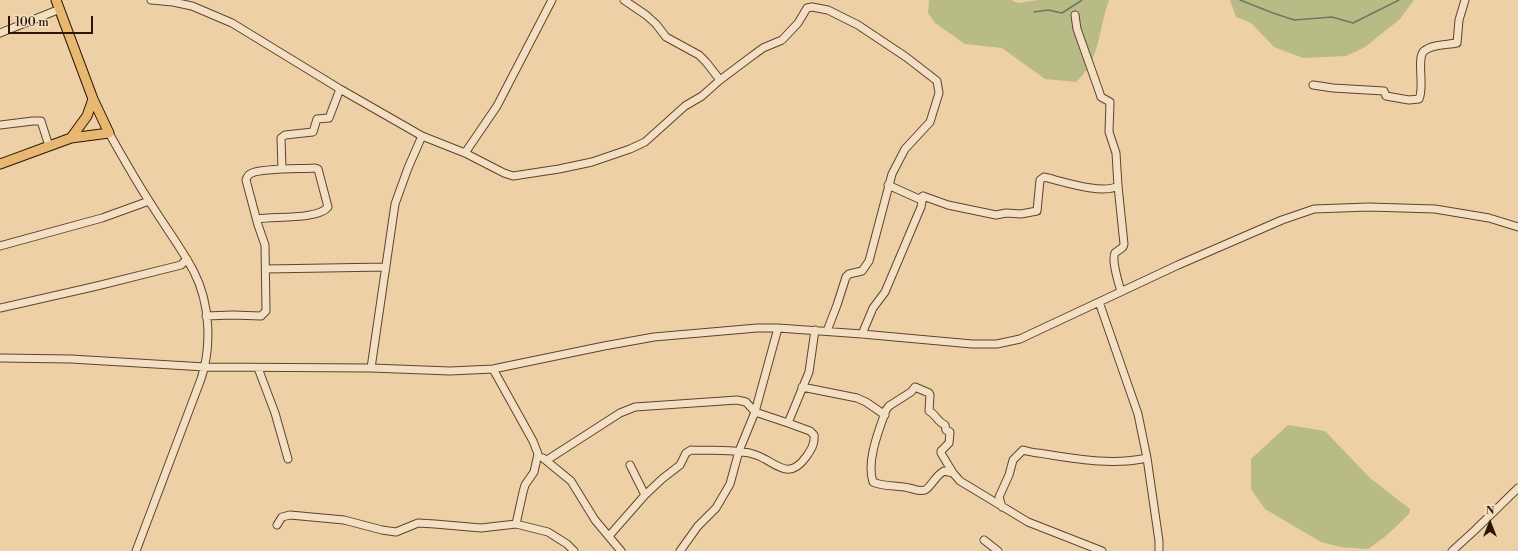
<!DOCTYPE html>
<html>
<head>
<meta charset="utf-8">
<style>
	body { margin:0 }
	#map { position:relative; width:1518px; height:551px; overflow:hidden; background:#edd0a5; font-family:"Libre Bodoni",serif }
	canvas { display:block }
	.north { position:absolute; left:1470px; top:503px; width:40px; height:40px; -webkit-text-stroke:3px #f3e0c4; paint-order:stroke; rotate:0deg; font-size:11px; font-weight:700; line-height:16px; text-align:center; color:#2e1500 }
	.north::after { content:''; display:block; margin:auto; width:14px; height:18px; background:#2e1500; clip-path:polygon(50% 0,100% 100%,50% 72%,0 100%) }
	.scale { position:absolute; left:8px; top:16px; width:85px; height:18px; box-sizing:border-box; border:2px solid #2e1500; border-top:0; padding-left:5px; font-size:12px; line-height:14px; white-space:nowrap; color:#2e1500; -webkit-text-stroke:3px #f3e0c4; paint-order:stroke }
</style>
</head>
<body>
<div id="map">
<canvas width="1518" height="551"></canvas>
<div class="north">N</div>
<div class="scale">100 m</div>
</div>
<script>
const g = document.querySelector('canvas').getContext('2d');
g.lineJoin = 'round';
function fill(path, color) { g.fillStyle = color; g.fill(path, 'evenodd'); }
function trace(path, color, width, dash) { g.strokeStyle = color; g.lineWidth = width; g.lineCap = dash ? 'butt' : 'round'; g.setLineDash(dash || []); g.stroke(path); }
fill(new Path2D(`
	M929 0H1011L1018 3 1038 0H1109C1099 27 1100 62 1076 82L1045 79 1002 48 965 44 935 23 928 13Z
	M1230 0H1414L1400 19 1365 47 1346 56 1303 58 1274 47 1251 23 1236 17Z
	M1288 425 1325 431 1370 478 1410 509 1409 514 1386 536 1368 549 1340 547 1321 542 1265 509 1251 489V459Z`), '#b9bb86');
trace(new Path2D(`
	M1240 0 1273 13 1294 20 1332 17 1353 23 1399 0
	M1034 12 1048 10 1062 13 1082 0`), '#6e7666', 1.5);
const minor = new Path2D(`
	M151 0 173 2 192 6 232 23 340 89 422 136 408 168 395 204 371 368
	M624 0 646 15 656 24 666 37 699 55 706 62 720 80
	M1075 15 1077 29 1099 91 1101 97 1110 102 1109 132 1116 153 1118 186 1124 244 1123 247C1121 249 1117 251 1115 253 1111 260 1119 284 1121 292
	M0 33 60 9
	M1313 85 1333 88 1384 91 1386 96 1409 100 1419 99C1425 87 1416 58 1424 51 1432 44 1447 45 1457 43L1459 20 1465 0
	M0 125 33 121H41L49 146
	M109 133C123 158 137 183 153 207 166 228 182 249 194 272 210 303 212 346 201 379L136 551
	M422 136 465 153 504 173 513 176 559 169 592 162 630 149 645 142 685 106 702 96 720 80 748 59 763 48 782 40 798 23 807 8 812 7 828 10 858 25 906 57 937 81 939 93 930 122 905 149 892 174 869 261 862 271 849 274 846 277 837 305 827 331
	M465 153 497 106 552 0
	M282 169 281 138 285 135 313 132 317 119 329 118 340 89
	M888 185 919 199 923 196
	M0 246 102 218 149 201
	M266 269 386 267
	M1099 302 1138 414 1147 458 1159 541V551
	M0 308 97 286 181 265 187 259
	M206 316 233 315 261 316 266 311 265 245 258 225 246 180C247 177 248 174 252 173 263 168 301 169 315 168L318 169 328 207C318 220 273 216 257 219
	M862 334 873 308 885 292 921 207 923 196 948 205 996 215 1006 213 1021 214 1037 211 1040 180 1044 177C1061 181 1103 195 1118 186
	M0 358 71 359 205 367 371 368 450 371 493 369 604 346 654 337 757 328H778L862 334 972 344H997L1020 339 1178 265 1282 220 1314 209 1369 207 1435 209 1489 218 1518 227
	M258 368 275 413 288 459
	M493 369 533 441 538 454 534 472 525 485 523 492 516 524
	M802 387 857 398 866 402 885 415
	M543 458 571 481 595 520 621 551
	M547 460 620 413 635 407 737 400 746 402 755 412 788 423 809 372 815 330
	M953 473 944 471C935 476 931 487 925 490 919 492 915 489 909 488 898 485 883 487 873 482 866 461 879 430 886 410L889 406 911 392 915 387 929 393 930 395 929 411C937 415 936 421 945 425L946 430 950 432 949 443 941 451V453L953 473 960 481 1028 522 1102 551
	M645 495 662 479 680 465 686 453 691 450C708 451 725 449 741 452 746 452 751 453 756 455 776 462 788 482 806 457 811 450 815 444 814 435L810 431 788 423
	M1002 507 999 497 1009 475 1013 460 1023 450C1032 453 1041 453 1051 455 1083 460 1115 465 1147 458
	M277 525 282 517 290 515 344 520 382 530 396 532 418 523 435 524 481 528 516 524 548 532 567 544 574 551
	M609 536 645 495 630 465
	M984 540 998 551
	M680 551 698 526 716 508 730 484 739 451 755 412 778 328
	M1452 551 1474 531 1518 488`);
const major = new Path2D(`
	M71 138 87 116 93 99
	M0 164 71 138 109 133 93 99 56 0`);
trace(minor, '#5e4429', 9);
trace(major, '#2e1500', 11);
trace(minor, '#f3e0c4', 7);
trace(major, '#e6b872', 9);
</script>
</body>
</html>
